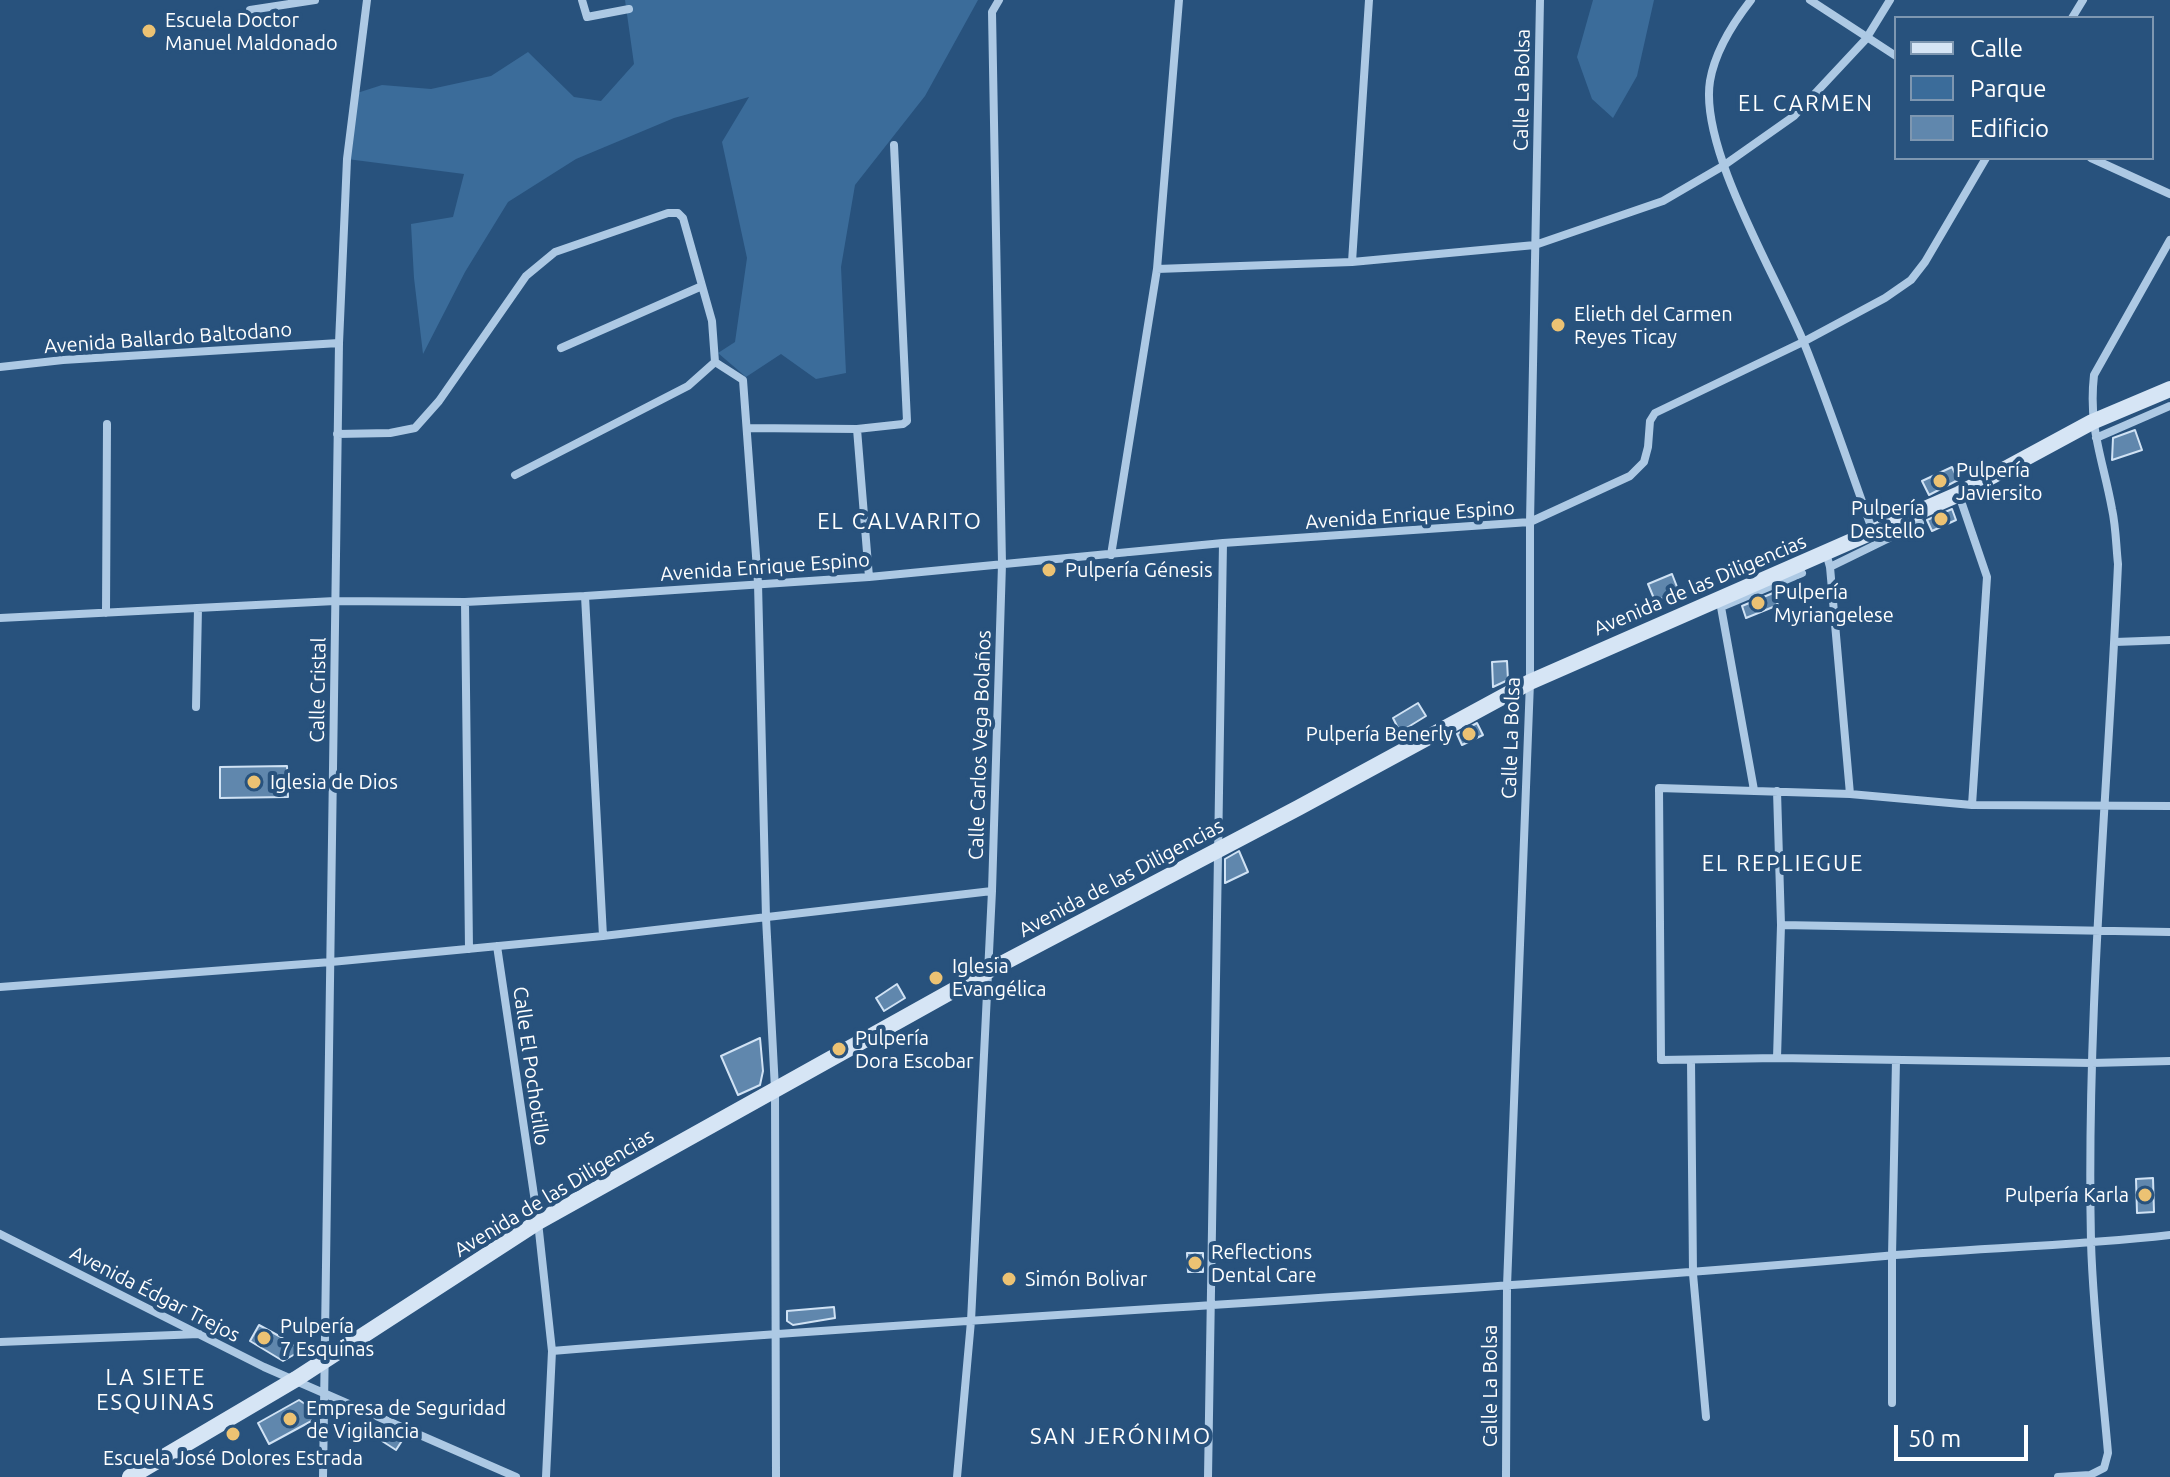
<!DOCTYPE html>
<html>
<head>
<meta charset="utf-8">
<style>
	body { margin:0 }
	#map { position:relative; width:2170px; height:1477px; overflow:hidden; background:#28527d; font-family:Ubuntu,sans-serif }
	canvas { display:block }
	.legend { position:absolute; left:1894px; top:16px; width:260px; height:144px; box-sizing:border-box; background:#28527d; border:2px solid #7e97b1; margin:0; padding:10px 14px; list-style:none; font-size:24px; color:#fff }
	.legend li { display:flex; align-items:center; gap:16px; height:40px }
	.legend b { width:40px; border:2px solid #7e97b1 }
	.scale { position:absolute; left:1894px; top:1425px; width:134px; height:36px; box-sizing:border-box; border:4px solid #fff; border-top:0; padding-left:10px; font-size:24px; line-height:28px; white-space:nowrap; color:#fff; -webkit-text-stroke:6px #28527d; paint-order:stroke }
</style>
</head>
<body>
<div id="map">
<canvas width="2170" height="1477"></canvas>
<ul class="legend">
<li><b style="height:10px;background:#d6e5f5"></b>Calle</li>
<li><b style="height:22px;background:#3b6c9a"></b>Parque</li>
<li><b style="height:22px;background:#6087ad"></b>Edificio</li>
</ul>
<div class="scale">50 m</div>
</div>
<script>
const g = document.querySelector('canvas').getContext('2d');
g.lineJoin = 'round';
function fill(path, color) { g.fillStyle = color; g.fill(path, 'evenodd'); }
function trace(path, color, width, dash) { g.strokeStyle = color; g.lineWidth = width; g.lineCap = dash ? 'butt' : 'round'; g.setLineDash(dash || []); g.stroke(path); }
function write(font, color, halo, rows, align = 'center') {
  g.font = font + ' Ubuntu,sans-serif'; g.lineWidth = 8; g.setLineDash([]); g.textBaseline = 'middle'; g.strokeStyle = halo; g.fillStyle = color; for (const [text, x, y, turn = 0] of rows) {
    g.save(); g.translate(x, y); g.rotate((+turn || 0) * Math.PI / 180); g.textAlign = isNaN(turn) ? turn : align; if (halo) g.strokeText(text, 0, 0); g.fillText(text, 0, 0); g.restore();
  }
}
fill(new Path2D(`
	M625 0H978L925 96 855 185 841 267 846 373 816 379 781 354 746 377 718 353 735 342 747 258 722 142 749 97 674 118 576 159 508 202 465 272 423 354 414 278 411 224 453 217 464 174 347 159 354 94 382 85 431 89 491 76 528 52 574 97 601 101 634 64Z
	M1593 0H1654L1637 76 1613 118 1592 99 1577 57Z`), '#3b6c9a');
const building = new Path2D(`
	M2135 430 2142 450 2112 460 2113 438Z
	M1952 467 1958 480 1929 495 1922 481Z
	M1952 509 1956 520 1932 531 1927 520Z
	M1672 574 1679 592 1655 601 1648 584Z
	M1773 593 1778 605 1746 618 1742 606Z
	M1507 661 1508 680 1493 687 1492 662Z
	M1418 703 1426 716 1400 732 1393 718Z
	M1477 723 1483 735 1462 745 1457 734Z
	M287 766 288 797 220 798V767Z
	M1239 851 1248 872 1225 883V859Z
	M897 984 905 998 884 1011 876 998Z
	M760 1038 763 1071 760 1085 738 1095 721 1056Z
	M2153 1178 2154 1212 2137 1213 2136 1179Z
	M1187 1253H1203V1272H1188Z
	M834 1307 835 1318 793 1325 787 1321V1311Z
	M259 1325 279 1336 302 1350 283 1361 250 1341Z
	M299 1400 317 1412V1418L269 1444 258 1423Z
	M389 1429 405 1436 396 1450 382 1441Z`);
fill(building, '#6087ad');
trace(building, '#d0e2f4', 2);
trace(new Path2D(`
	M582 0 587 17 629 9
	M1751 0C1733 23 1715 51 1710 81 1699 149 1777 277 1804 343 1829 405 1850 469 1873 532
	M1810 0 1896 56
	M250 10 315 0
	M2072 18 2083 0
	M2091 158 2170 194
	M1352 262 1369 0
	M1157 269 1352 262 1535 245 1663 201 1723 166 1794 116 1866 39 1890 0
	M561 348 702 286
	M0 367 63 360 339 343
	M747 428 857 429 903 424 907 421 894 145
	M857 429 869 577
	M337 434 390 433 415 428 439 401 526 276 555 252 668 213H678L683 218 712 321 715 362 743 380 758 583 766 918 775 1089 776 1477
	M2096 438 2170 406
	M515 475 688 386 715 362
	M1959 495 1987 577 1972 805
	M1826 553 1830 567 1850 794
	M1111 555 1157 269 1179 0
	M1830 567 1920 523
	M585 596 603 936
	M465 602 469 949
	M106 613 107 424
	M0 618 335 601 465 602 585 596 869 577 1223 543 1530 522 1630 476 1644 462 1648 447 1650 421 1655 413 1803 342 1885 298 1911 280 1925 262 1986 158
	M2115 642 2170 640
	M196 707 198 608
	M1754 790 1721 607 1802 573
	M1777 791 1781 925 1777 1058
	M2170 806 1972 805 1850 794 1659 788 1661 1060 1777 1058 2092 1063 2170 1061
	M1781 925 2170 932
	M497 946 538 1222 552 1351 546 1477
	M0 987 331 962 603 936 992 891
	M1691 1060 1693 1274 1706 1417
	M0 1234 264 1367 516 1477
	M0 1342 199 1334
	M552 1351C996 1315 1441 1295 1885 1256 1980 1248 2075 1246 2170 1235
	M1892 1403V1256L1896 1060
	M323 1477 339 343 347 159 367 0
	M957 1477 971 1321 992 891 1002 564 992 12 999 0
	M1208 1477 1223 543
	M1506 1477 1507 1286 1530 682V522L1540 0
	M2058 1477 2090 1475 2104 1468 2108 1453C2102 1383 2093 1312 2091 1242 2086 1016 2108 790 2118 564 2116 546 2116 527 2112 509 2103 459 2088 428 2094 375L2170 240`), '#adc9e4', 8);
trace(new Path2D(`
	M130 1477 296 1379 538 1222 988 971 1298 808 1530 682 1959 494 2092 422 2170 389`), '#d6e5f5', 16);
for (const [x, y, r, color] of [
	[149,31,8,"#ecc273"],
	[1558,325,8,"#ecc273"],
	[1940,481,8,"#ecc273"],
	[1941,519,8,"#ecc273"],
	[1049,570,8,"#ecc273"],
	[1758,603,8,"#ecc273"],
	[1469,734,8,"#ecc273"],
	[254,782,8,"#ecc273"],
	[936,978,8,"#ecc273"],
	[839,1049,8,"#ecc273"],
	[2145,1195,8,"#ecc273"],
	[1195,1263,8,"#ecc273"],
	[1009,1279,8,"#ecc273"],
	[264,1338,8,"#ecc273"],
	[290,1419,8,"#ecc273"],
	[233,1434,8,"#ecc273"]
]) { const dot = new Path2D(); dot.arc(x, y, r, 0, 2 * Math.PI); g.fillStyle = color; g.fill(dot); trace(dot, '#28527d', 3); }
write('20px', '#fff', '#28527d', [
	["Escuela Doctor",165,20],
	["Manuel Maldonado",165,43],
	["Elieth del Carmen",1574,314],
	["Reyes Ticay",1574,337],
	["Pulpería",1956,470],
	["Javiersito",1956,493],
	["Pulpería",1925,508,"right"],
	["Destello",1925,531,"right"],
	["Pulpería Génesis",1065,570],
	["Pulpería",1774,592],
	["Myriangelese",1774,615],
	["Pulpería Benerly",1453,734,"right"],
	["Iglesia de Dios",270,782],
	["Iglesia",952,966],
	["Evangélica",952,989],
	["Pulpería",855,1038],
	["Dora Escobar",855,1061],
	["Pulpería Karla",2129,1195,"right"],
	["Reflections",1211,1252],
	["Dental Care",1211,1275],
	["Simón Bolivar",1025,1279],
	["Pulpería",280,1326],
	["7 Esquinas",280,1349],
	["Empresa de Seguridad",306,1408],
	["de Vigilancia",306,1431],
	["Escuela José Dolores Estrada",233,1458,"center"]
], 'left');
write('20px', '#fff', '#28527d', [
	["Calle La Bolsa",1522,90,-89],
	["Avenida Ballardo Baltodano",168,338,-4],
	["Avenida Enrique Espino",1410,515,-4],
	["Avenida Enrique Espino",765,567,-4],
	["Avenida de las Diligencias",1700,585,-23],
	["Calle Cristal",318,690,-89],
	["Calle La Bolsa",1511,738,-88],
	["Calle Carlos Vega Bolaños",980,745,-88],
	["Avenida de las Diligencias",1121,878,-28],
	["Calle El Pochotillo",531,1066,82],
	["Avenida de las Diligencias",554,1193,-31],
	["Avenida Édgar Trejos",155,1294,27],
	["Calle La Bolsa",1490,1386,-90]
]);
g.letterSpacing = '2px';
write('22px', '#fff', '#28527d', [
	["EL CARMEN",1806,104],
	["EL CALVARITO",900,522],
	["EL REPLIEGUE",1783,864],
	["LA SIETE",156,1378],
	["ESQUINAS",156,1403],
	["SAN JERÓNIMO",1121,1437]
]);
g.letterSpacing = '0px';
</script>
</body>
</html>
